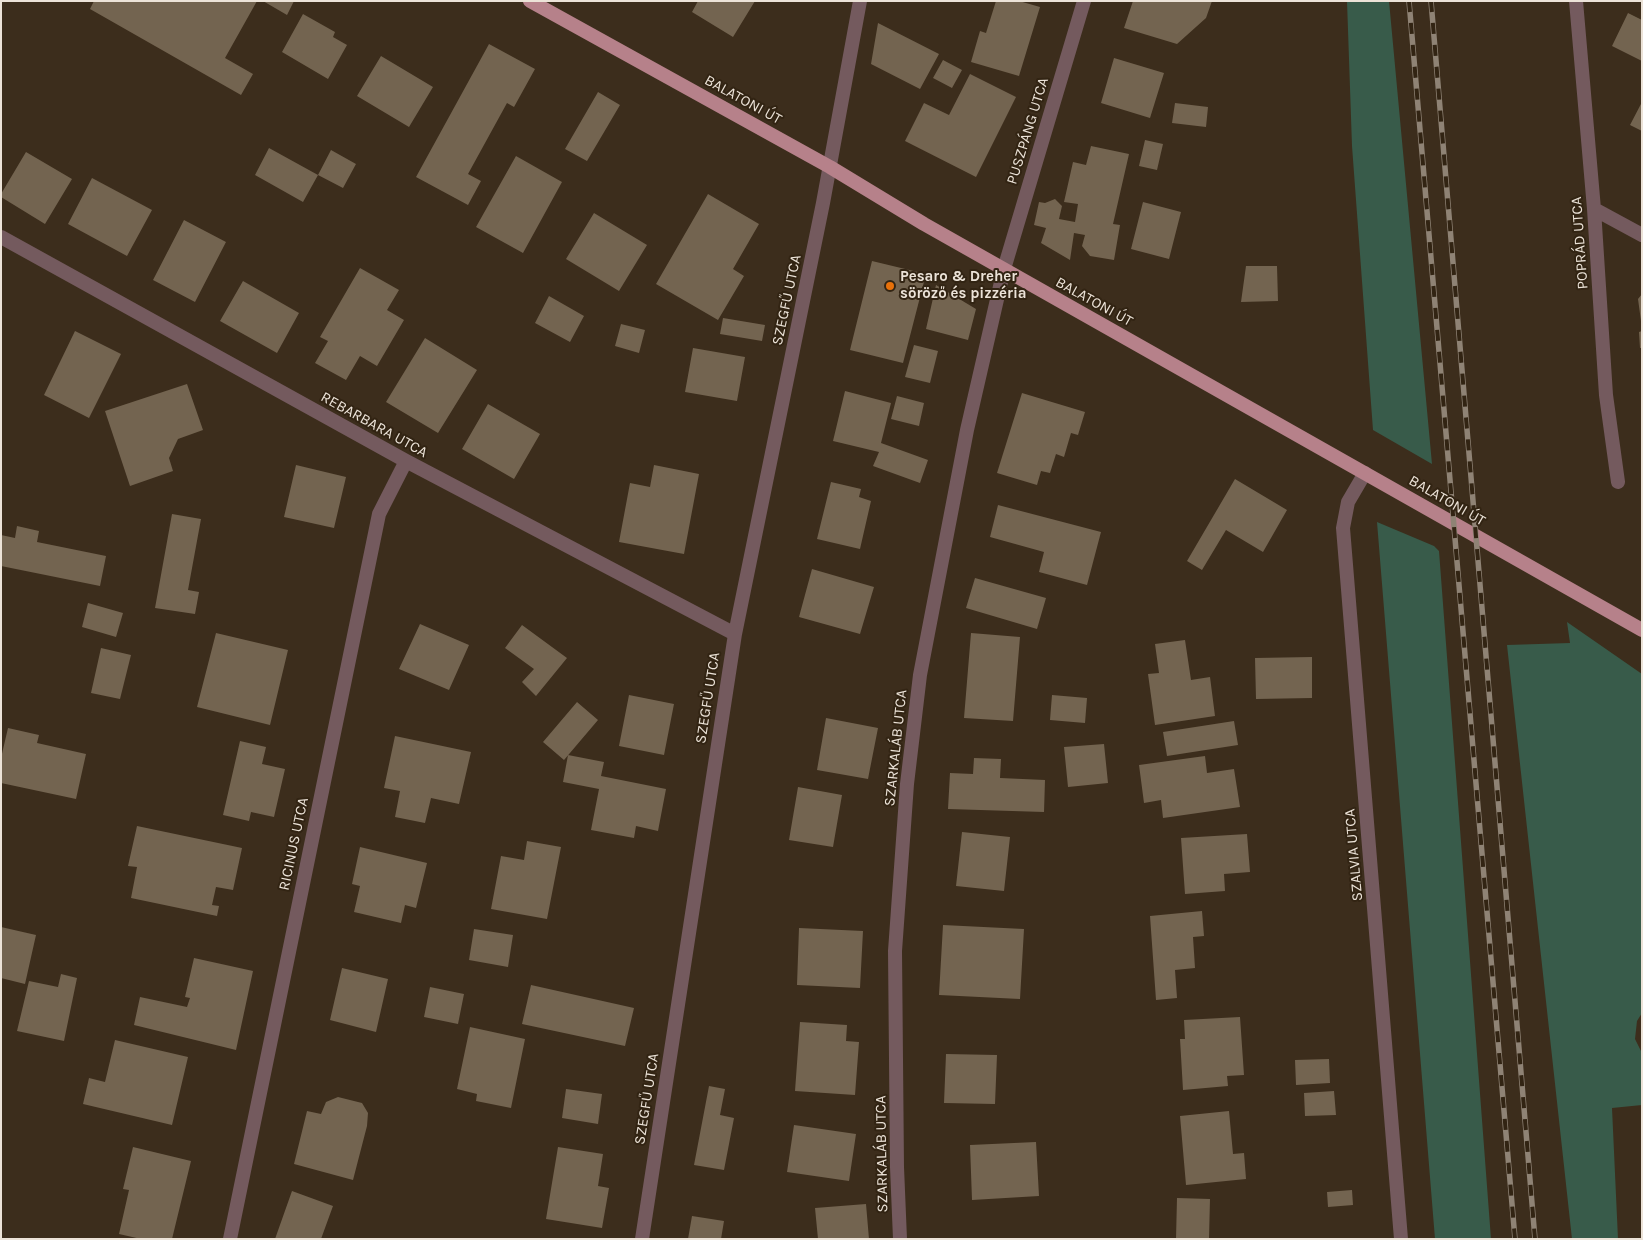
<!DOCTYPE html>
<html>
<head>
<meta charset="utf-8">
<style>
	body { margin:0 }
	#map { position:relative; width:1643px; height:1240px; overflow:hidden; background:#3c2d1c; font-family:Karla,sans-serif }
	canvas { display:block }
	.frame { position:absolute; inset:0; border:2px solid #ece3d8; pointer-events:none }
</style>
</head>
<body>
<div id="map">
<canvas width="1643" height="1240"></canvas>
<div class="frame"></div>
</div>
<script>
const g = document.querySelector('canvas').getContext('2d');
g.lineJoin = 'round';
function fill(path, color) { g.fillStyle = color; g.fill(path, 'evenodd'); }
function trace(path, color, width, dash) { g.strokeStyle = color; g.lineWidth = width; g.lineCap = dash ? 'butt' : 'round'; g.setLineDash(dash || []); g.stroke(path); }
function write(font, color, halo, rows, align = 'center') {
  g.font = font + ' Karla,sans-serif'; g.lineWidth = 4; g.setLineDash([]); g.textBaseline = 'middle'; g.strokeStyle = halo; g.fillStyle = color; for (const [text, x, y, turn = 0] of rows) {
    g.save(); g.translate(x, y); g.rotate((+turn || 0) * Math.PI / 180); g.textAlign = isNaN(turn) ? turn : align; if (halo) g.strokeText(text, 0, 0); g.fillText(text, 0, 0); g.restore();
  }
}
fill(new Path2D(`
	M1347 1H1389L1432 464 1373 430 1352 146Z
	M1377 522 1434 546 1439 551 1491 1239H1435Z
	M1567 622 1642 674V1013L1637 1021 1635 1039 1642 1053V1105L1612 1108 1618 1239H1572L1507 645 1570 643Z`), '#385b4a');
fill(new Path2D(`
	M94 1H257L225 58 253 74 241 95 90 9Z
	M263 1H294L287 15Z
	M698 1H755L733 37 692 12Z
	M996 1H1019L1040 7 1019 76 971 62 980 31 986 33Z
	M1133 1H1212L1206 18 1177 44 1124 28Z
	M1628 13 1642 20V61L1612 46Z
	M303 14 335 32 333 37 347 45 328 79 282 52Z
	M878 23 939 54 920 89 871 64Z
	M489 44 535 69 514 107 507 103 468 174 481 181 468 205 416 177Z
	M381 56 433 87 409 127 357 96Z
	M1114 58 1164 73 1150 118 1101 103Z
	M943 60 962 70 952 88 933 78Z
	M970 74 1016 97 976 177 905 141 924 103 949 115Z
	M598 92 620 105 587 161 565 149Z
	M1642 102V131L1630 125Z
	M1175 103 1208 107 1206 127 1172 123Z
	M1145 140 1163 144 1157 170 1139 166Z
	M1091 146 1129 154 1113 224 1120 225 1114 260 1090 256 1082 246 1085 235 1074 233 1070 260 1041 243 1046 228 1034 225 1039 202 1045 203 1055 199 1062 206 1059 219 1075 222 1078 204 1064 202 1073 162 1086 165Z
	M269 148 318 175 303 202 255 175Z
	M331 150 356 164 343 188 318 175Z
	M26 152 72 179 45 224 1 197V194Z
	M516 156 562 182 523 253 476 227Z
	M92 178 152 210 127 256 68 224Z
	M708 194 759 224 733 269 744 276 718 320 656 284Z
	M1143 202 1181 212 1169 259 1131 249Z
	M594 213 647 245 619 291 566 259Z
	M184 220 226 242 195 302 153 280Z
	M872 261 926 274 903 363 850 350Z
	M1246 266H1277L1278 301 1241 302Z
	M360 268 399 290 387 310 404 320 377 366 360 356 346 380 315 363 328 341 320 337Z
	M243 281 299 313 277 353 220 321Z
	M936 285 976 309 968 340 926 329Z
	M1642 294V321H1641L1638 299Z
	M549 296 584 316 570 342 535 323Z
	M723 318 765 325 762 341 720 334Z
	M621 324 645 330 639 353 615 346Z
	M75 331 121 354 89 418 44 395Z
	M1642 331V348H1640L1639 332Z
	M425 338 477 370 438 433 386 402Z
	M914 345 938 351 930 383 905 377Z
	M693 348 745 357 737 401 685 392Z
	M187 384 203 430 178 439 169 458 173 471 130 486 105 411Z
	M845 391 891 403 881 443 928 460 920 483 873 466 879 452 833 441Z
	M1022 393 1085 412 1078 435 1071 433 1064 457 1056 454 1050 473 1041 471 1037 485 997 473Z
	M897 396 924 403 919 426 891 419Z
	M488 404 540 434 514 479 462 449Z
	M296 465 346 477 334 528 284 517Z
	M654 465 699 474 684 554 619 542 630 483 650 487Z
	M1235 479 1287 510 1263 552 1226 530 1202 570 1187 561Z
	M831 482 861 489 859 497 871 501 860 549 817 539Z
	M998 505 1101 532 1087 585 1039 572 1044 552 990 537Z
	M172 514 201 519 188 590 199 592 195 614 155 608Z
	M17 526 39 531 37 542 106 556 100 586 1 566V535L15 538Z
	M812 569 874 587 860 634 799 617Z
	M975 578 1046 598 1037 629 966 608Z
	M88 603 123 613 116 637 82 627Z
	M420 624 469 645 449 690 399 669Z
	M522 625 567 658 536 696 522 682 534 669 505 648Z
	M216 633 288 650 270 725 197 707Z
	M971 633 1020 637 1013 721 964 718Z
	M1185 640 1191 680 1210 677 1215 716 1155 725 1148 674 1159 673 1155 644Z
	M101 648 131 655 120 699 91 693Z
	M1312 657V698L1256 699 1255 658Z
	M629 695 674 704 664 755 619 746Z
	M1052 695 1087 698 1085 723 1050 720Z
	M577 702 598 720 564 760 543 742Z
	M826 718 878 728 868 779 817 770Z
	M1234 721 1238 745 1167 756 1163 732Z
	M8 728 39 735 37 743 86 754 76 799 1 783V758Z
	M395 736 471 752 459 804 431 798 425 823 395 817 400 791 384 788Z
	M240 741 266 747 262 764 285 769 274 817 251 812 249 821 223 815Z
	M1104 744 1108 783 1068 787 1064 747Z
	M568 755 604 762 601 776 666 789 658 831 636 826 634 838 591 830 599 789 563 782Z
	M1205 756 1207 773 1234 769 1240 807 1163 818 1161 800 1144 803 1139 765Z
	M974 758 1001 759 1000 778 1045 780 1044 812 948 809 950 773 973 774Z
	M798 787 842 795 833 847 789 840Z
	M137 826 242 848 233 890 216 887 212 905 219 906 217 916 131 898 137 867 128 866Z
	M962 832 1010 837 1004 891 956 886Z
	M1247 834 1250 872 1224 874 1225 891 1185 894 1181 838Z
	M527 841 561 847 547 919 491 909 501 856 524 860Z
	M360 847 427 863 416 908 405 905 401 923 354 912 360 886 352 884Z
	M1202 911 1204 936 1193 937 1195 968 1175 970 1177 998 1156 1000 1150 916Z
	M943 925 1024 929 1020 999 939 995Z
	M1 927 36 935 25 984 1 978Z
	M799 928 863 931 860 988 797 985Z
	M474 929 513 935 508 967 469 960Z
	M194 958 253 971 236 1050 134 1025 140 997 187 1007 190 998 185 997Z
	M342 968 388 979 376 1032 330 1020Z
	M61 974 77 978 64 1041 17 1031 29 981 58 987Z
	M531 985 634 1008 625 1046 522 1024Z
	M430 987 464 994 458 1024 424 1017Z
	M1240 1017 1244 1075 1227 1076 1228 1086 1183 1090 1180 1039H1185L1184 1020Z
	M800 1022 847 1025 846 1041 859 1042 855 1095 795 1091Z
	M470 1027 525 1039 511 1108 476 1101 477 1094 457 1089Z
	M115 1040 188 1057 172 1125 83 1104 89 1078 105 1082Z
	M946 1054 997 1055 995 1104 944 1103Z
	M1329 1059 1330 1083 1296 1085 1295 1060Z
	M709 1086 725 1089 720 1115 734 1118 724 1170 694 1165Z
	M566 1089 602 1094 598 1124 562 1118Z
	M1334 1091 1336 1115 1305 1116 1304 1093Z
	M338 1097 362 1103 368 1113 367 1126 353 1180 294 1164 307 1111 321 1114 326 1102Z
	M1229 1111 1233 1154 1244 1153 1246 1179 1186 1185 1180 1116Z
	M794 1125 856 1134 849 1181 787 1172Z
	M1036 1142 1039 1196 972 1200 970 1145Z
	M133 1147 191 1161 172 1239H141L119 1234 129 1190 123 1189Z
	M558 1147 603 1154 598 1186 609 1188 602 1228 546 1219Z
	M1352 1190 1353 1205 1328 1207 1327 1192Z
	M292 1191 333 1206 321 1239H275Z
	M1177 1198 1210 1199 1209 1239H1176Z
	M866 1204 869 1239H818L815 1208Z
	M692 1216 724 1221 721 1239H688Z`), '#736450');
trace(new Path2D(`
	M1576 1 1594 209 1606 395 1618 482
	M1594 209 1642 235
	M1 237 406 461 735 634
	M1365 473 1348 502 1343 528 1401 1239
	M230 1239 379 514 406 461
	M642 1239 735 634 823 203 860 1
	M900 1239 897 1167 895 951 907 784 920 675 967 430 1004 269 1084 1`), '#745a5e', 14);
trace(new Path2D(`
	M530 1 830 167 924 224 1642 630`), '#b6818a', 14);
const rail = new Path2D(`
	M1409 1 1515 1239
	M1431 1 1535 1239`);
trace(rail, '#8f8375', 5.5);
trace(rail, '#322413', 4, [11]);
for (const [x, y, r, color] of [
	[890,286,5,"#e8710a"]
]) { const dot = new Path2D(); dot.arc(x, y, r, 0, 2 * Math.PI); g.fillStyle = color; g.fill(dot); trace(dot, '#322413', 2); }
write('15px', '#ece3d8', '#322413', [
	["BALATONI ÚT",743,100,29],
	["PUSZPÁNG UTCA",1028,131,-73],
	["POPRÁD UTCA",1580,243,-94],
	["SZEGFŰ UTCA",787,300,-78],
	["BALATONI ÚT",1094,302,29],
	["REBARBARA UTCA",374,425,29],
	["BALATONI ÚT",1447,501,30],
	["SZEGFŰ UTCA",708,698,-81],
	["SZARKALÁB UTCA",896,748,-84],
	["RICINUS UTCA",294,844,-78],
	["SZALVIA UTCA",1354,855,-95],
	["SZEGFŰ UTCA",647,1099,-81],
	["SZARKALÁB UTCA",882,1154,-91]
]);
write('bold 15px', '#ece3d8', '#322413', [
	["Pesaro & Dreher",900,277],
	["söröző és pizzéria",900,294]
], 'left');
</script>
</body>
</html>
